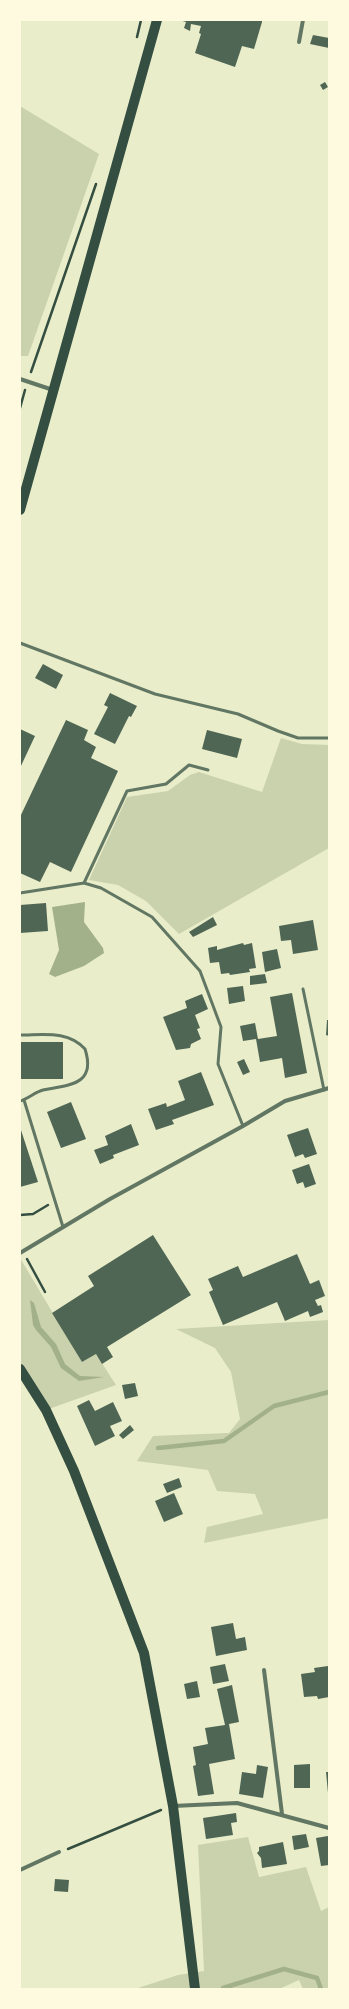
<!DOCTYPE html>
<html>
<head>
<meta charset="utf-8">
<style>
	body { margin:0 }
	#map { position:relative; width:349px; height:2009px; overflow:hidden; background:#e9edc9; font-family:"Titillium Web",sans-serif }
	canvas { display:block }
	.frame { position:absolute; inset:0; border:21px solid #fefae0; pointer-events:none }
</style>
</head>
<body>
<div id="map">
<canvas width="349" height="2009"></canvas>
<div class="frame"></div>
</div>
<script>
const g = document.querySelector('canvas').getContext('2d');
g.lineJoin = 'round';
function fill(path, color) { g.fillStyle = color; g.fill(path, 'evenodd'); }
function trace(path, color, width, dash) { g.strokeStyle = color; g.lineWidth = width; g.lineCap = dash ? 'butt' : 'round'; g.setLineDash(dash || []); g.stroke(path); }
fill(new Path2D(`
	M20 106 99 154 28 356H20Z
	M281 738 302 744 329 745V848L179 934 146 901 118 885 89 880 127 797 168 791 190 775 199 772 262 792Z
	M20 1258 82 1362 96 1354 116 1385 46 1410 20 1369Z
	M329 1320V1518L204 1543 207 1527 263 1514 255 1494 217 1491 208 1470 137 1461 153 1436 229 1433 240 1419 231 1372 215 1348 176 1329Z
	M248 1837 259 1877 306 1867 321 1911 329 1907V1989H303L299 1980 279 1989H135L178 1975 204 1971 198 1845Z`), '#cad2ad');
fill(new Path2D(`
	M85 902 84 922 103 948 104 953 84 966 55 977 49 974 59 950 52 907Z
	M30 1300 34 1303 41 1327 56 1344 65 1364 80 1376 104 1377 79 1381 61 1368 51 1347 36 1330 33 1325Z`), '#a3b18a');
trace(new Path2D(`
	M158 1448 224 1441 274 1406 329 1392
	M223 1988 284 1969 317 1978 321 1989`), '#a3b18a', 4.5);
fill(new Path2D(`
	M179 20H262V22L254 49 242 46 235 67 195 53 201 34 199 33 201 26 191 24 190 31 184 28 186 22Z
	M313 35 329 38V48L310 44Z
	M325 82 328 87 323 90 320 85Z
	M43 664 63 675 56 689 35 678Z
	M110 693 137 706 131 717 129 716 115 744 94 734 108 707 104 705Z
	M66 720 88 730 84 740 96 747 91 758 118 771 71 872 50 862 40 882 20 873V817Z
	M20 729 35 736 20 768Z
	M207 730 242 739 237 758 202 749Z
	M46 903 48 931 20 933V905Z
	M213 917 217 925 193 937 189 932Z
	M313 920 318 950 293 954 291 940 281 941 279 926Z
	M243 943 244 945 252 943 256 968 249 969 250 972 230 975 229 973 221 974 219 962 210 963 208 948 217 946V950Z
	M277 949 281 968 265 972 262 952Z
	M265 974 267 983 250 985V976Z
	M243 986 245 1001 229 1004 227 988Z
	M292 993 307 1073 285 1078 282 1058 260 1062 256 1039 243 1041 240 1026 255 1023 258 1039 277 1036 270 997Z
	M202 994 208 1009 195 1015 200 1028 197 1029 201 1039 191 1044 190 1048 176 1050 163 1017 187 1008 185 1001Z
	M327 1020H329V1036L326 1035Z
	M20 1042H63V1079H20Z
	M244 1059 250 1072 243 1075 237 1062Z
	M201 1072 214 1105 172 1120 174 1124 156 1130 148 1109 166 1103 167 1107 185 1100 178 1081Z
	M71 1102 86 1139 61 1148 47 1112Z
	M131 1124 139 1145 113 1155 114 1158 100 1164 94 1150 108 1145 105 1136Z
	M20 1127 38 1182 20 1187Z
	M308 1128 317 1154 305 1158 303 1154 295 1157 287 1135Z
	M309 1164 316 1184 305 1188 303 1182 297 1184 292 1170Z
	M153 1235 191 1295 107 1347 113 1357 102 1364 96 1354 82 1362 52 1313 94 1286 88 1276Z
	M297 1254 310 1284 319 1280 325 1296 315 1300 318 1306 321 1305 323 1312 310 1317 308 1311 285 1321 277 1302 223 1325 209 1292 213 1290 208 1279 238 1266 243 1277Z
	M135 1383 138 1396 125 1399 122 1385Z
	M89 1400 95 1411 113 1402 122 1421 110 1426 115 1436 95 1446 77 1406Z
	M130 1425 134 1430 123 1439 119 1435Z
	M179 1478 182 1487 167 1493 163 1484Z
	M174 1493 183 1514 164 1522 155 1501Z
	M233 1623 236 1639 245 1637 247 1650 216 1656 211 1627Z
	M225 1664 229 1681 213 1684 210 1667Z
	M328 1666 329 1697 318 1699 317 1696 304 1697 301 1674 315 1672 314 1668Z
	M197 1681 200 1697 187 1699 184 1684Z
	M232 1685 239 1722 229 1724 235 1759 209 1764 214 1794 198 1796 193 1766 196 1765 193 1747 208 1744 205 1728 225 1725 217 1689Z
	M310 1764V1788H294V1765Z
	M257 1765 268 1767 263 1798 239 1794 242 1772 256 1774Z
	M326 1772H329V1793H328Z
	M236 1813 237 1822 231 1823 233 1835 206 1839 203 1818Z
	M306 1834 309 1847 294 1850 292 1836Z
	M328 1836 329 1865 321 1866 316 1838Z
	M283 1842 287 1864 262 1868 261 1858 257 1853 259 1851V1847Z
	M55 1879 69 1880 68 1892 54 1891Z`), '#4f6655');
trace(new Path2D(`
	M137 37 141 20
	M31 372 96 184
	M20 408 25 390
	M20 1215 33 1214 48 1205
	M27 1259 45 1292
	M68 1849 161 1810`), '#344e41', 2.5);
trace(new Path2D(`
	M20 643 155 694 238 714 278 731 298 738H329
	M84 883 127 791 166 784 189 765 208 770
	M20 893 84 883 101 888 152 917 200 971 221 1027 218 1064 243 1126
	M303 989 324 1090
	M20 1035C43 1035 68 1030 85 1049 97 1086 67 1085 43 1090 35 1092 28 1099 20 1101
	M24 1100 63 1227`), '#617663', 3);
trace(new Path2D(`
	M299 42 303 20
	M20 379 53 390
	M20 1253 110 1199 243 1126 285 1101 329 1088
	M264 1670 282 1814
	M173 1806 237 1803 329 1828
	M20 1870 59 1852`), '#617663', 4);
trace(new Path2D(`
	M20 510 157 20
	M20 1369 46 1410 74 1471 144 1653 173 1806 195 1989`), '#344e41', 10);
</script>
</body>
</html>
